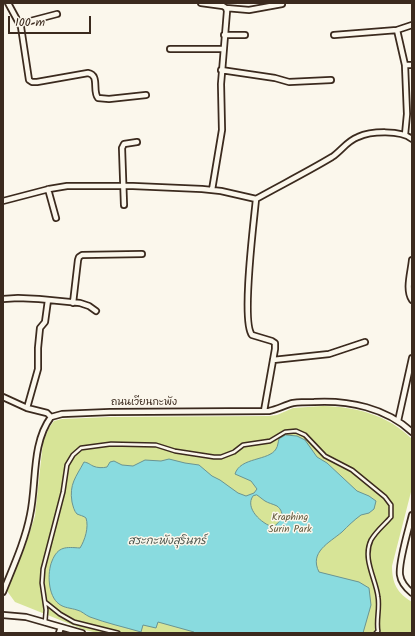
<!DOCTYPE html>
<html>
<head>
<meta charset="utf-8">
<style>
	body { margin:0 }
	#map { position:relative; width:415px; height:636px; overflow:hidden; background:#fbf7ec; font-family:Kalam,sans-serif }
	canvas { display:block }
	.frame { position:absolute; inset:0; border:4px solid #3b2a1e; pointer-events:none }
	.scale { position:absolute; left:8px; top:16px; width:83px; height:18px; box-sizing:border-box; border:2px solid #3b2a1e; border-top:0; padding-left:5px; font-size:12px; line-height:14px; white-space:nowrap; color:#3b2a1e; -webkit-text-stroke:3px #fbf7ec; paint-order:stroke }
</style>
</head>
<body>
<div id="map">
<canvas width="415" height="636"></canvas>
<div class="frame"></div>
<div class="scale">100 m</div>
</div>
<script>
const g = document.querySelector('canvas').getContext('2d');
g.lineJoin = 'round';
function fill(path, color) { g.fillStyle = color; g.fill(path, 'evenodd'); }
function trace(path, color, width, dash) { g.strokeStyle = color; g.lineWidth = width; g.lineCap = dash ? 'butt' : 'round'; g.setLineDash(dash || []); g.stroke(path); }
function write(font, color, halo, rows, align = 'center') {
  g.font = font + ' Kalam,"Playpen Sans Thai",sans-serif'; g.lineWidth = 3; g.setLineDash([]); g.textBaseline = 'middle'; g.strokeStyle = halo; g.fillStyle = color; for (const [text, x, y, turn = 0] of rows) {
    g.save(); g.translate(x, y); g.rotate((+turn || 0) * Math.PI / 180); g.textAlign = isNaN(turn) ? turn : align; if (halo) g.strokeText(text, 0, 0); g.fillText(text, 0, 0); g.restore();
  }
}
fill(new Path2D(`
	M323 406C357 407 388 415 412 439V488L392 566C392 583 397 593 412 602V633H98L85 630 15 602 7 591 25 547 35 516 43 442 49 428 54 421 62 419 109 417 269 416 277 415 293 408Z`), '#d7e497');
const water = new Path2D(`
	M286 435 297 436 305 440 317 457 327 463 357 491 369 496 376 501 374 509 369 513 361 515C354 520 348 526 342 532 329 543 309 552 319 572L359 582 369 588 371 605 363 633H194V632L158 622 156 628 143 625 141 632C124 627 106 623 90 617 85 615 82 611 77 610 71 608 64 608 59 604 48 596 47 573 52 561 58 546 66 547 80 548 85 540 89 527 86 518 84 516 79 515 77 514 74 511 73 506 72 502 69 484 76 477 84 462 89 463 89 464 93 466 97 468 103 468 107 467L110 462 114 461 122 465 133 466 145 460 161 461 169 459 185 463 199 465 212 476 220 480 238 493 246 496 254 493 257 489 251 481 235 474C240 457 269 461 276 449 278 446 278 442 279 439ZM257 495C260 497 262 499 265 501 268 503 273 504 277 506 286 513 281 522 273 527 262 524 244 508 253 496Z`);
fill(water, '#89dbdf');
trace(water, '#6a9492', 1);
const service = new Path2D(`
	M45 602 60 614 74 622 118 633
	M45 623 46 610 42 583 43 569 63 492 67 465 73 455 81 448 111 444 156 445 175 451 214 457H221L234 452 243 445 270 441 285 432 296 431 305 435 325 456 352 470 385 497 391 505V517C385 524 376 531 371 540 362 559 376 579 378 597 380 608 376 620 378 631L376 633`);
const minor = new Path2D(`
	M8 3 21 27 29 80 32 82H37L88 73C100 75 92 91 98 98L109 99 146 95
	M201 3 223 6 226 8 227 11 221 84 222 130 212 190
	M226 8 249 10 282 4
	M19 24 57 14
	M397 30 405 65
	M224 35H245
	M334 35 397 30 412 25
	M170 49H223
	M221 70 275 78 289 82 331 80
	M405 135 407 114 405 65H412
	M48 189 56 218
	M3 201 49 189 67 186H133L202 189 221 191 256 199
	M124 205 122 148 124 144 137 142
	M412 260C411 272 405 290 412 300
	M3 299 18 298 39 299 80 303 89 306 96 311
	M73 303 78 260 79 257 82 255 142 254
	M273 360 329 354 365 342
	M3 397 27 408 47 413 51 417
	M27 408 38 369V348L40 328 45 322 48 300
	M264 411 275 349V343L272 341 252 335C241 322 254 221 256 199 281 185 307 172 332 157 341 151 347 141 358 137 371 131 401 130 412 139
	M398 421 412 358
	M412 515C409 528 398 563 400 575 401 583 406 588 412 593
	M3 592C13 567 25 541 30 515 37 483 31 444 51 417L62 414 110 412 269 411C278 409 285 405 293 403 300 402 307 402 314 402 349 400 386 408 412 432
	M3 615 26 617 82 633
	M59 633 61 627`);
trace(service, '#3b2a1e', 5.5);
trace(minor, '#3b2a1e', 8);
trace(service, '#fbf7ec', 2.5);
trace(minor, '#fbf7ec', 4.5);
write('10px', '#3b2a1e', '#fbf7ec', [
	["ถนนเวียนกะพัง",144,403]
]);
write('10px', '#62583c', '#fbf7ec', [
	["Kraphing",290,518],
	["Surin Park",290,530]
]);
write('italic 11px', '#4e564e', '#fbf7ec', [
	["สระกะพังสุรินทร์",167,542]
]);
</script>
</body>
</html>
